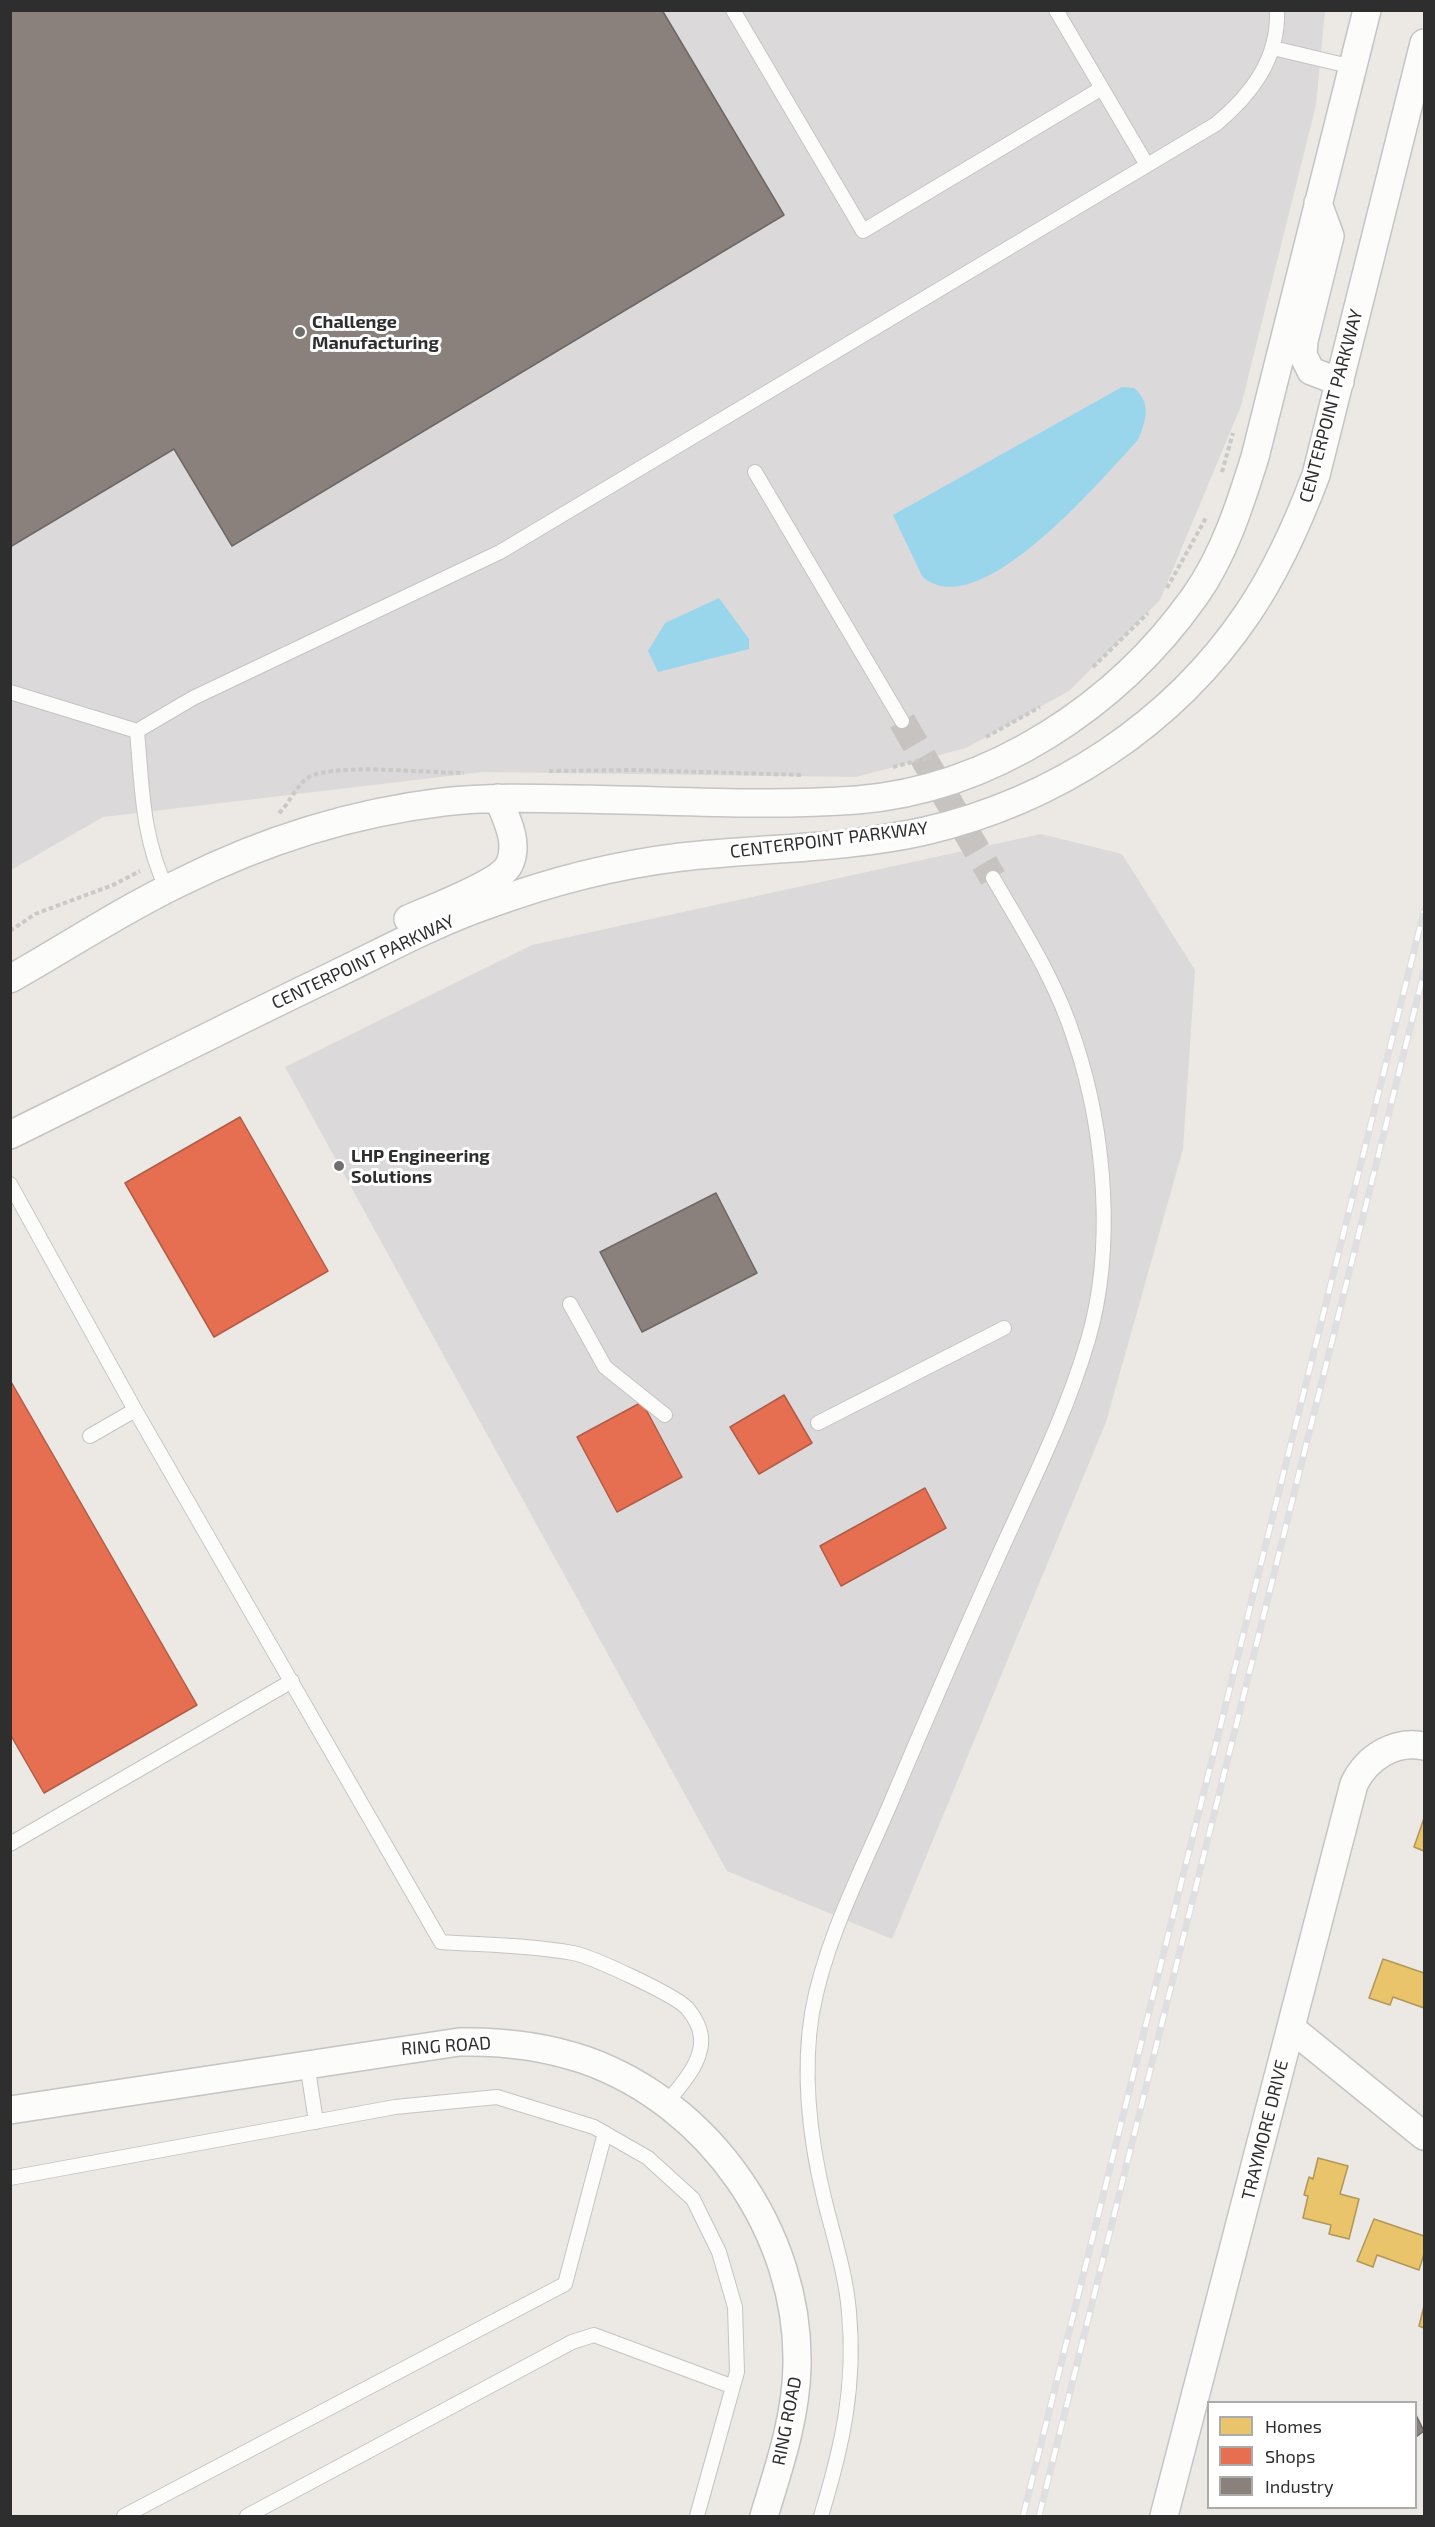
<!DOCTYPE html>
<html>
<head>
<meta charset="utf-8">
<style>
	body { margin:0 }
	#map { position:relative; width:1435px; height:2527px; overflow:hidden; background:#ece8e4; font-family:"Exo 2",sans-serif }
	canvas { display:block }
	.frame { position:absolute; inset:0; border:12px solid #2e2e2e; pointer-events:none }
	.legend { position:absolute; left:1207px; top:2401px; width:210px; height:108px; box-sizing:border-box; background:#fff; border:2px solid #ababab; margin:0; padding:8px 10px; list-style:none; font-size:18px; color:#2e2e2e }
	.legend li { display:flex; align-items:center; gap:12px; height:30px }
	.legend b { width:30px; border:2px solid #ababab }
</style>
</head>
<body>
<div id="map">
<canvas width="1435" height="2527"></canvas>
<div class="frame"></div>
<ul class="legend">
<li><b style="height:16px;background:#e9c46a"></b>Homes</li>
<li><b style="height:16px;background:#e76f51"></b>Shops</li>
<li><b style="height:16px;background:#8a817c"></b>Industry</li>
</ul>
</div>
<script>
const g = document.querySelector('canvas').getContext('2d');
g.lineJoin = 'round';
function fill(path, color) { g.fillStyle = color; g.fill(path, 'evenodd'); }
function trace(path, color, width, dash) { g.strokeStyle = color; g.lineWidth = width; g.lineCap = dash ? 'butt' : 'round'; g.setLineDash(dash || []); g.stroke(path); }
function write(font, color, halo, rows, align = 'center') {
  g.font = font + ' "Exo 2",sans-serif'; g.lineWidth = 6; g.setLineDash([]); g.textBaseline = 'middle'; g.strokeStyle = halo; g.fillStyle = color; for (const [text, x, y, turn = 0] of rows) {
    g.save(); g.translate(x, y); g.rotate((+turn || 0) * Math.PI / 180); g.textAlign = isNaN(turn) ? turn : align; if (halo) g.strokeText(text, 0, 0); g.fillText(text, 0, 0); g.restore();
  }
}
fill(new Path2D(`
	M11 11H1325L1316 105 1241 406 1160 600 1069 691 966 748 856 777 483 772 103 817 11 870Z
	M1041 834 1122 854 1195 970 1183 1149 1106 1422 892 1939 727 1871 285 1067 532 945Z`), '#dcd9db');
fill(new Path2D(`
	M1122 387 1134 388C1152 403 1146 421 1138 440 1102 478 978 628 922 576L893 515Z
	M719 598 749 639V649L658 672 648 651 665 623Z`), '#99d6ec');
const homes = new Path2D(`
	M1424 1818V1851L1414 1847Z
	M1383 1959 1424 1973V2008L1393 1997 1390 2005 1369 1998Z
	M1318 2158 1348 2166 1340 2194 1359 2199 1349 2239 1329 2234 1331 2225 1303 2218 1308 2196 1304 2195 1309 2177 1313 2179Z
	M1374 2219 1424 2236V2254L1419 2270 1377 2255 1373 2267 1357 2261Z
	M1424 2306V2328L1419 2326Z`);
fill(homes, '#e9c46a');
trace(homes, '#b19758', 1.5);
const shops = new Path2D(`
	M240 1117 328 1271 214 1337 125 1183Z
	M10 1380 197 1705 44 1793 10 1734Z
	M784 1395 812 1443 759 1474 730 1427Z
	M642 1402 682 1477 617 1512 577 1437Z
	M925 1488 946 1528 841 1586 820 1546Z`);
fill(shops, '#e76f51');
trace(shops, '#b05c46', 1.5);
const industry = new Path2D(`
	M10 10H662L784 215 232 546 174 449 10 547Z
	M716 1193 757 1273 642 1332 600 1252Z
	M1416 2415 1424 2431 1416 2437Z`);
fill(industry, '#8a817c');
trace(industry, '#6e6865', 1.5);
trace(new Path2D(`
	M902 721 993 878`), '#c6c3c0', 27, [27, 14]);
const service = new Path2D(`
	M733 10 863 231 1102 88
	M1056 10 1147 165
	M1273 48 1353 67
	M755 472 902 721
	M10 692 137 731
	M167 889C142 839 142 786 137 731L193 698 500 552 1216 124C1251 95 1279 59 1277 10
	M10 1184 135 1410 441 1942C484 1945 530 1945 573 1953 593 1957 673 1994 687 2008 697 2020 704 2035 700 2050 696 2070 678 2088 666 2104
	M570 1304 605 1367 665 1415
	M818 1423 1004 1328
	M90 1436 135 1410
	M10 1844 292 1681
	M307 2063 316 2122
	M10 2178 395 2107 497 2097 594 2127 648 2158 693 2199 719 2252 735 2307 737 2372 697 2516
	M124 2516 565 2284 605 2133
	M247 2516 572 2342 594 2335 731 2386
	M821 2516C842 2447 856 2386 849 2312 846 2275 834 2238 825 2202 810 2141 802 2075 812 2013 825 1940 862 1870 891 1802 927 1717 964 1632 1002 1548 1033 1480 1067 1412 1088 1340 1115 1248 1105 1131 1075 1041 1057 983 1024 931 993 878`);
const minor = new Path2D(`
	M1318 203 1330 236 1304 341 1303 355 1311 371 1340 382
	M408 919C430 909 499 884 509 865 520 843 506 818 498 798
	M10 979C67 947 122 910 181 882 263 841 352 813 443 802 486 797 531 798 574 799 668 800 763 807 857 800 992 789 1118 705 1195 596 1224 555 1240 505 1255 457L1367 10
	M10 1135C118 1082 225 1027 334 975 384 951 435 923 487 905 549 882 615 865 681 857 761 848 845 849 925 831 1055 801 1173 724 1248 613 1277 570 1298 523 1316 475L1424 43
	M1291 2028 1424 2136
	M10 2110 459 2042C502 2041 544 2046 585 2060 710 2104 800 2233 797 2366 796 2418 779 2467 764 2516
	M1164 2516 1354 1784C1367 1757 1395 1740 1424 1746`);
trace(service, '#c5c4c5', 16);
trace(minor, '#c5c4c5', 30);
trace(new Path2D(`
	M1222 472 1233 433
	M1167 588 1207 516
	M1093 667 1148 613
	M986 737 1040 707
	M893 767 932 757
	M549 771 634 770 803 775
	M279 813C290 803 296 785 309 777 333 763 431 773 464 773
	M10 931 35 914 113 885 140 871`), '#c9c9c8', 4, [4.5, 3]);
trace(service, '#fcfcfb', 14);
trace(minor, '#fcfcfb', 27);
const rail = new Path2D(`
	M1023 2516 1424 911
	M1039 2516 1424 972`);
trace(rail, '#dfdfe1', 7);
trace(rail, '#fff', 4.5, [14]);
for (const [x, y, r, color] of [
	[300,332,6,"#706f6e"],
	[339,1166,6,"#706f6e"]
]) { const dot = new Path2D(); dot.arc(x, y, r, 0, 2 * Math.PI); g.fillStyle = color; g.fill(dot); trace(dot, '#fff', 2); }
write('bold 18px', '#2e2e2e', '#fff', [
	["Challenge",312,322],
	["Manufacturing",312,343],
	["LHP Engineering",351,1156],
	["Solutions",351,1177]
], 'left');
write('18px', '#2e2e2e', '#fff', [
	["CENTERPOINT PARKWAY",1331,406,-75],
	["CENTERPOINT PARKWAY",829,840,-7],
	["CENTERPOINT PARKWAY",363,962,-25],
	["RING ROAD",446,2046,-4],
	["TRAYMORE DRIVE",1265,2130,-76],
	["RING ROAD",787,2421,-79]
]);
</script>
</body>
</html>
